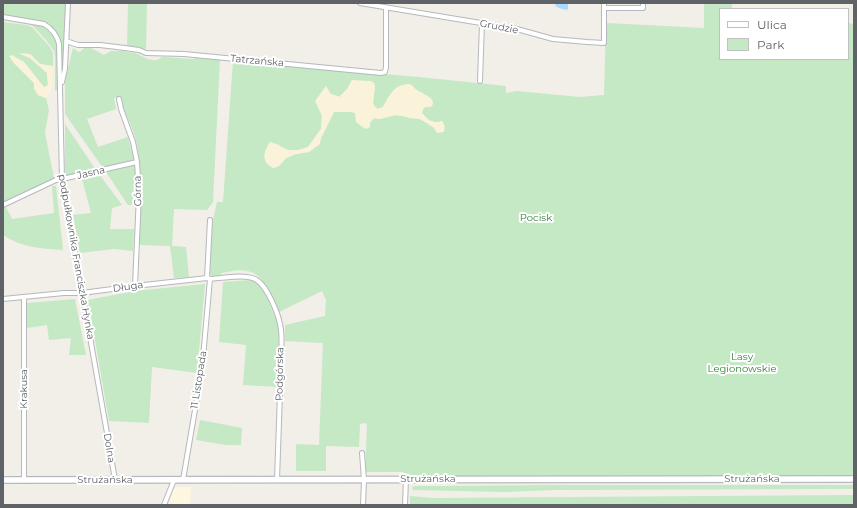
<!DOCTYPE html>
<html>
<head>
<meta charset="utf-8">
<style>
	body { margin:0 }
	#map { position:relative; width:857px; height:508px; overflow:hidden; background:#f1efe8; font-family:Montserrat,sans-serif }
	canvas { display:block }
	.frame { position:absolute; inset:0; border:4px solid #5f6368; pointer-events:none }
	.legend { position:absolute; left:719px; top:8px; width:130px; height:52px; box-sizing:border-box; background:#fff; border:1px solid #bfc1c3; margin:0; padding:5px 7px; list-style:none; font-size:12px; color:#5f6368 }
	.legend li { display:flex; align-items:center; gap:8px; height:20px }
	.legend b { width:20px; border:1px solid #bfc1c3 }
</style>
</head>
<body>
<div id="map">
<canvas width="857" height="508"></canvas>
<div class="frame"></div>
<ul class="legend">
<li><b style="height:5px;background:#fff"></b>Ulica</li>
<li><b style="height:11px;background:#c5e8c5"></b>Park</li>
</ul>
</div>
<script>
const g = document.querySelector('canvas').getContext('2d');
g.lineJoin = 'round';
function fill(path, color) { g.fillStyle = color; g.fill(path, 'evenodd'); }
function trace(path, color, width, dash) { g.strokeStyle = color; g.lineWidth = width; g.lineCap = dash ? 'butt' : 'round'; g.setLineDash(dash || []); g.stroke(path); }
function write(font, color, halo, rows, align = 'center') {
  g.font = font + ' Montserrat,sans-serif'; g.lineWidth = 4; g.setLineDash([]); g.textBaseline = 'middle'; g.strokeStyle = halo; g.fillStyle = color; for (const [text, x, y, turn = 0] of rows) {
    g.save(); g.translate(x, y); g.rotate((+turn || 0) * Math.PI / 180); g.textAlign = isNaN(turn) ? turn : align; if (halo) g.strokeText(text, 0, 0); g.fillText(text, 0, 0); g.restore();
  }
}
fill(new Path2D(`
	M180 487H191L190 505H171V503H169L174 488Z`), '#fef7e0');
fill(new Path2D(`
	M3 3H66L64 67 62 75C62 54 66 33 43 22L3 16Z
	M128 3H147L146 49 127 47Z
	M704 3H732V9H720V59H848V23L854 24V476L593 477 409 476 407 474 402 472H365L367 424 364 423 360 424 359 447 326 446V471H296V444L319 445 323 343 285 341V325L325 316 326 300 322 291 279 312C272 298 264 273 247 271 239 269 229 272 221 273V276H212L209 273 212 224 217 202H223L233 61 419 77 506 86V93L517 91 580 97 604 95 606 23 704 28ZM408 84 412 85 415 89 431 98 433 102 432 106 430 107H425L423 109 422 113C427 119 430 122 437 122L433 127 420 119 409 118 403 116 396 115 380 119 374 118 370 123V126L355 113 352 112H334L321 138 309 152 296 154 286 158 279 166 273 168 276 143C288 152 294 152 308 147L321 129 322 116 331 94 339 97 347 89 375 86 373 102 374 106 378 109 380 108 383 107C390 95 394 86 408 84Z
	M3 19 39 25C50 29 54 36 57 47L59 89 55 91V57L54 51 46 40 32 25 29 24 3 20Z
	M3 22 27 25 32 27 49 46 53 53V66L40 64 30 54H20L30 58 47 73 48 85 44 88 24 62 10 56 14 63 34 83 38 95 46 98 49 110 45 133 54 178 3 203Z
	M88 47C94 49 98 52 104 55L111 51H123L135 53 148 59 153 60H157L162 57 193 59 199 57 220 59 213 202 207 210 174 209 172 246 186 247 189 277 174 278 170 246 139 245C140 208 144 173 135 137 131 123 123 111 120 96L114 98 116 109 87 119 98 147 128 137 134 160 103 168 65 114V81L73 48 79 52H80L84 48Z
	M65 124 96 170 66 178 65 166Z
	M135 165 137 187 135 205H128L106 172Z
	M99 174 122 205 112 208 110 229H134L133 251 114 249 80 253 73 215 91 213 82 179Z
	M52 186H56L63 250C43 249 20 247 3 235V208L6 207 12 219 54 213Z
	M251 280H255L263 289 279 326 278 387 243 385 246 345 219 342 223 282Z
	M205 284 197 373 152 367 149 423 109 421 88 300 134 291Z
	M75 299 86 355H69L71 338 49 340 47 325 27 328V303Z
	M200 420 242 428 241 445H226L196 440Z
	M547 485H854V489L553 490 505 492 413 490 412 487 415 486H444Z
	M854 495V505H410V496L432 498Z`), '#c5e8c5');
fill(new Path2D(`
	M19 53 30 54 40 64 53 66C53 78 54 87 46 98L38 95 34 89V83L14 63 9 56 12 55 24 62 44 87 48 85 47 73 30 58Z
	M352 80 371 81 374 83 375 86 373 102 374 106 378 109 380 108 383 107C388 98 393 86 404 85 407 84 409 84 411 85 413 86 415 89 418 91 423 94 430 97 433 102L432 106 430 107H425L423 109 422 113C428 120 432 124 442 121 445 125 445 127 444 132L437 133 433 127 420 119 396 115 379 119 374 118 370 122V127L366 129 361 126 356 122 355 113 352 112H334L321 138 320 144 309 152 296 154 286 158 279 166 273 168C261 162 263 152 270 142 275 143 278 146 282 148 291 153 299 150 308 147L321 129 322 116 315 101 326 86 331 94 340 97 347 89Z`), '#fbf3d9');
fill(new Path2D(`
	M556 3H568V9L566 10 559 8 555 6Z`), '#aadaff');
const minor = new Path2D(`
	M360 3 517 29 553 39 587 42 604 43V3
	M604 8H643V3
	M3 17 44 24C51 28 57 35 59 44L62 179 107 433 115 480
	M66 41 78 45H100L125 48 139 50 146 53 184 54 381 73 385 72 386 67V7
	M480 81 482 23
	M62 82 65 69 68 3
	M119 99 121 109 133 142 137 162 139 194 135 286
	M3 205 56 180 62 179 137 162
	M207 278 210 220
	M3 299 64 293H82L135 286 207 278 210 279C223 278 249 273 258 281 267 287 278 313 280 324 283 335 281 352 281 363 280 402 278 441 277 480
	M362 453 364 480 363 505
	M24 480V297
	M183 480 202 369 210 279
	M164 505 174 480
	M405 505 406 479`);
const secondary = new Path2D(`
	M3 480 854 479`);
trace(minor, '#b5b8bc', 6);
trace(secondary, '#b6babf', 8);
trace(minor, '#fff', 4);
trace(secondary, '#fff', 5.5);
write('10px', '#5f6368', '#fff', [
	["Grudzie",499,27,11],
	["Tatrzańska",257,61,5],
	["Jasna",91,173,-13],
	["Górna",138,191,-91],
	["podpułkownika Franciszka Hynka",76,257,80],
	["Długa",128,287,-8],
	["Podgórska",280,374,-89],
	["11 Listopada",199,380,-81],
	["Krakusa",24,389,-90],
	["Dolna",109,448,81],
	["Strużańska",428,479],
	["Strużańska",752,479],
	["Strużańska",105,480]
]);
write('10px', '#348238', '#fff', [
	["Pocisk",536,218],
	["Lasy",742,357],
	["Legionowskie",742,369]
]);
</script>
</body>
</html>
